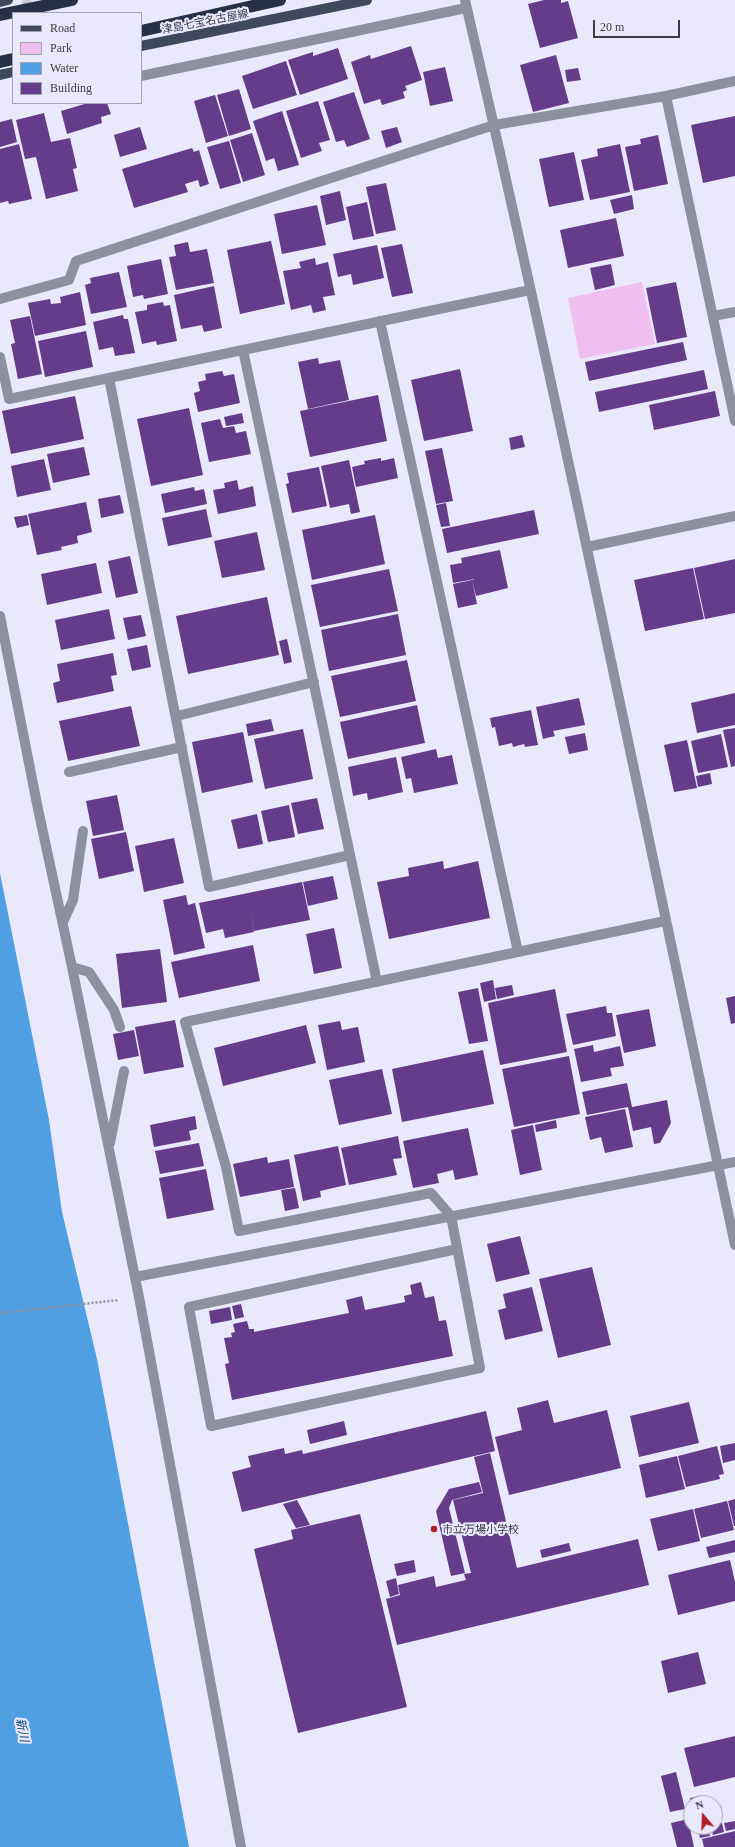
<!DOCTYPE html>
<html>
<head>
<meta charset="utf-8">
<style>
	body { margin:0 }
	#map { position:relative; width:735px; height:1847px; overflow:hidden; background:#e9e9fb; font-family:Georgia,serif }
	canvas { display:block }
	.legend { position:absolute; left:12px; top:12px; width:130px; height:92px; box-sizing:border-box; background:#e9e9fb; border:1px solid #a4a3b3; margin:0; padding:5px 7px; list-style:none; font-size:12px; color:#3c3b47 }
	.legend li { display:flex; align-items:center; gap:8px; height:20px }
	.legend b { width:20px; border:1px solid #a4a3b3 }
	.north { position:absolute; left:683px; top:1795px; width:40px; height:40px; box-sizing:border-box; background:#e9e9fb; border:1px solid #a4a3b3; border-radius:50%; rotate:341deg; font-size:11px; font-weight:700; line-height:16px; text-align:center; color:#3c3b47 }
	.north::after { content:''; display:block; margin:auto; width:14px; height:18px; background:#af1d27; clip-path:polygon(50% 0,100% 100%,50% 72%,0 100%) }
	.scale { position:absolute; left:593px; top:20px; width:87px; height:18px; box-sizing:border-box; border:2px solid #3c3b47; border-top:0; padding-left:5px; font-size:12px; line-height:14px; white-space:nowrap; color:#3c3b47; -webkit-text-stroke:3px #e9e9fb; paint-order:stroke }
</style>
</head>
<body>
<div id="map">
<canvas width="735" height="1847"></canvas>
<ul class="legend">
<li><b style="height:5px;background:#40485c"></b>Road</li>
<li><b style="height:11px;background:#f1bef2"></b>Park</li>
<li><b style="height:11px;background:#519fe3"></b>Water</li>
<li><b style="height:11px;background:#653c89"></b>Building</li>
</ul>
<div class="north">N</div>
<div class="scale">20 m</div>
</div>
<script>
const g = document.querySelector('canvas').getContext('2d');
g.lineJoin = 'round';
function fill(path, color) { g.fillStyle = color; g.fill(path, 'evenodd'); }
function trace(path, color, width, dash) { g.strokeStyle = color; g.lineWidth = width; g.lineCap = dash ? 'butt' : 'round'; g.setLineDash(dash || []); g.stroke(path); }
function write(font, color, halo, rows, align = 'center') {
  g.font = font + ' Georgia,"Noto Sans JP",serif'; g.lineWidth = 4; g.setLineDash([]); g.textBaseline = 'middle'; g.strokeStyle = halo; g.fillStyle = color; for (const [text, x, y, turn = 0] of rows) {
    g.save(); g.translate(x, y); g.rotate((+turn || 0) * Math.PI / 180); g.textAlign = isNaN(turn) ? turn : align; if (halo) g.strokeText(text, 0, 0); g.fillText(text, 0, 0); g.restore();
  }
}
fill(new Path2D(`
	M642 282 655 344 580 359 568 298Z`), '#f1bef2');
fill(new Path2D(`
	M0 873 49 1120 62 1212 97 1359 189 1847H0Z`), '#519fe3');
fill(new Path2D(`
	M544 0H561V3L568 1 578 38 540 48 528 4Z
	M411 46 422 80 405 86 407 90 403 92 405 98 382 105 380 99 364 104 351 62 370 55 371 59Z
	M338 48 348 79 300 95 288 60 313 52V56Z
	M556 55 569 103 533 112 520 65Z
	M286 61 297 95 253 109 242 76Z
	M445 67 453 101 430 106 423 72Z
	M578 68 581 80 567 82 565 70Z
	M239 89 251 129 229 136 217 95Z
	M354 92 370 139 347 147 344 140 336 142 323 102Z
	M215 95 228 136 206 143 194 101Z
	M318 101 330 140 319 143 322 151 301 158 286 111Z
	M88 103H107L111 114 101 117 102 123 67 134 61 111Z
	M282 111 299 165 278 171 274 158 266 161 253 121Z
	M44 113 51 142 70 138 77 168 73 169 78 191 46 199 36 157 25 159 16 120Z
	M735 116V176L703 183 691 125Z
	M12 119 17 142 0 147V122Z
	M140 127 147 149 120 157 114 135Z
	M397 127 402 142 386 148 381 131Z
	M252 133 265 175 243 182 230 140Z
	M658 135 668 184 634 191 625 147 641 144 640 139Z
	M229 141 241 183 220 189 207 147Z
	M19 144 32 199 9 204 8 201 0 203V149Z
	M620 144 630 192 590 200 581 160 598 156 597 149Z
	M192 148 194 152 199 150 209 184 200 187 198 180 185 184 188 192 134 208 122 169Z
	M574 152 584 200 549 207 539 159Z
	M386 183 396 230 376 234 366 187Z
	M340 191 346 220 326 225 320 196Z
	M632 195 634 209 614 214 610 200Z
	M367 202 374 236 353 240 346 207Z
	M317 205 326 245 282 254 274 214Z
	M616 218 624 256 568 268 560 230Z
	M271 241 285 304 240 314 227 250Z
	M188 242 190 252 207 249 214 283 176 290 169 257 176 256 174 245Z
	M402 244 413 293 392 297 381 248Z
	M377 245 384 278 353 285 351 274 338 277 333 254Z
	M315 258 316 265 328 262 335 295 323 297 326 310 313 313 311 305 291 310 283 271 301 268 299 262Z
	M161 259 168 294 144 299 143 295 133 297 127 266Z
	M611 264 615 285 595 290 590 268Z
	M119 272 127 307 91 314 85 285 91 283 90 278Z
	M676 282 687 337 657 343 646 288Z
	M214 286 222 328 204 332 202 325 181 329 174 295Z
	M80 292 86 325 35 336 28 303 50 299 51 304 61 303 60 297Z
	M163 302 164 306 170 305 177 341 157 345 156 341 142 344 135 312 147 310V305Z
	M123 315 124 319H128L135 353 115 356 113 347 99 350 93 322Z
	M30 316 42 374 18 379 11 344 15 343 10 320Z
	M86 331 93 367 45 377 38 341Z
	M683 342 687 360 589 381 585 362Z
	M318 358 319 364 340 360 349 400 308 409 298 362Z
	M460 369 473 431 424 441 411 380Z
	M704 370 708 389 599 412 595 392Z
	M222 371 224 376 234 374 240 403 198 412 194 393 200 391 198 382 206 380 205 374Z
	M715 391 720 416 654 430 649 405Z
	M378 395 387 441 310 457 300 411Z
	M75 396 84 439 11 454 2 411Z
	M189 408 203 475 151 486 137 419Z
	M242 413 244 423 226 426 224 417Z
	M220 419 223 428 234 426 236 433 246 431 251 454 209 462 201 423Z
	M522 435 525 447 511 450 509 438Z
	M84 447 90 475 53 483 47 454Z
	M442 448 453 501 436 504 425 451Z
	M381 458V461L394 458 398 478 356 487 352 467 365 464 364 461Z
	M44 459 51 490 17 497 11 466Z
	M349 460 360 512 351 514 349 504 330 508 321 466Z
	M319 467 327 506 292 513 286 484 289 483 287 473Z
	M237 480 239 490 253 486 256 506 218 514 213 490 225 488 224 483Z
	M194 487 195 491 204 489 207 504 165 513 161 494Z
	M120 495 124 513 101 518 98 499Z
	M86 502 92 532 77 536 78 543 61 547 62 550 37 555 28 514Z
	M446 503 450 526 441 527 436 505Z
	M206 509 212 537 168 546 162 518Z
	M534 510 539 534 447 553 442 529Z
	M27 515 29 525 17 528 14 517Z
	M375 515 385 564 312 580 302 530Z
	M257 532 265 570 222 578 214 541Z
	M500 550 508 588 476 596 472 580 475 579 453 583 450 565 462 563 461 558Z
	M130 556 138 593 116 598 108 561Z
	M735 559V613L705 619 694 568Z
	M96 563 102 593 47 605 41 574Z
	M693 568 704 619 645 631 634 580Z
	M389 569 398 611 320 627 311 585Z
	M472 580 477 604 458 608 453 584Z
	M267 597 279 655 188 674 176 616Z
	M109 609 115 639 61 650 55 620Z
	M398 614 406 655 329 671 321 630Z
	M141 615 146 636 128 640 123 618Z
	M287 639 292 662 284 664 279 641Z
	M147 645 151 667 132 671 127 649Z
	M113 653 117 675 111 676 114 691 57 703 53 683 60 681 57 664Z
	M407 660 416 701 340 717 331 676Z
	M735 693V725L697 733 691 703Z
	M579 698 585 725 553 731 555 736 543 739 536 707Z
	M417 705 425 743 348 759 340 722Z
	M131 706 140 746 68 761 59 721Z
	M531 710 538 745 525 747 524 744 513 747 512 743 499 746 495 727 492 728 490 718Z
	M271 719 274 731 248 736 246 724Z
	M735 728V766L731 767 723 730Z
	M303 729 313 779 265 789 254 739Z
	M243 732 253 782 202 793 192 742Z
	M585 733 588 750 569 754 565 737Z
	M721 734 728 767 698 773 691 741Z
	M687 740 697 788 674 792 664 745Z
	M436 749 438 758 452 755 458 784 414 793 411 778 406 779 401 757Z
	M396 757 403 792 368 800 367 793 353 796 348 767Z
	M710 773 712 784 698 787 696 776Z
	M117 795 124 830 93 836 86 801Z
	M317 798 324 829 298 834 291 803Z
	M289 805 295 837 268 842 261 811Z
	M257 814 263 844 238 849 231 820Z
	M126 832 134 871 99 879 91 839Z
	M174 838 184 883 144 892 135 846Z
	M443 861 444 869 478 861 490 918 389 939 377 882 409 876 408 868Z
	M333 876 338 899 308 906 303 882Z
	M302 882 310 920 254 931 250 909 254 932 225 938 223 929 206 933 199 903Z
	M186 895 188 905 195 903 205 948 174 955 163 900Z
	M334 928 342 968 314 974 306 934Z
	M253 945 260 981 179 998 171 962Z
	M160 949 167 1002 122 1008 116 954Z
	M493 980 496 999 484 1002 480 983Z
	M512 985 514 995 497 999 495 988Z
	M478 988 488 1041 469 1044 458 992Z
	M555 989 567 1052 500 1065 488 1003Z
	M735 996V1023L731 1024 726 998Z
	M606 1006 607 1013H612L616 1036 573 1045 566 1014Z
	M649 1009 656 1046 624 1053 616 1015Z
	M175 1020 184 1067 144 1074 135 1027Z
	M340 1021 342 1030 358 1027 365 1062 327 1070 318 1025Z
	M306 1025 316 1063 223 1086 214 1048Z
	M134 1030 139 1056 118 1060 113 1034Z
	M593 1045 594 1052 620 1046 624 1066 610 1068 612 1076 581 1082 574 1049Z
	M483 1050 494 1104 402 1122 392 1069Z
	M569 1056 580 1114 514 1127 502 1069Z
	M382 1069 392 1114 339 1125 329 1080Z
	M627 1083 632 1107 667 1100 671 1123 660 1143 654 1144 651 1127 633 1131 628 1107 587 1115 582 1092Z
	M625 1109 633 1147 605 1153 601 1137 590 1140 585 1117Z
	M195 1116 197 1129 189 1131 191 1140 154 1147 150 1125Z
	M556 1120 557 1128 536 1132 535 1125Z
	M533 1125 542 1170 520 1175 511 1130Z
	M468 1128 478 1175 455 1180 453 1170 437 1174 439 1183 413 1188 403 1141Z
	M398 1136 402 1158 393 1159 397 1175 349 1185 341 1148Z
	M199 1143 204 1166 160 1174 155 1151Z
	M338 1146 346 1185 320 1191 321 1197 303 1201 294 1155Z
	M267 1157 268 1163 289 1159 294 1187 240 1197 233 1164Z
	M206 1169 214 1210 167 1219 159 1178Z
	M295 1188 299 1208 285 1211 281 1190Z
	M520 1236 530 1274 496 1282 487 1244Z
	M592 1267 611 1345 558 1358 539 1279Z
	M421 1282 425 1298 434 1296 439 1321 446 1320 453 1356 232 1400 225 1364 229 1363 224 1338 232 1337 231 1333 235 1332 233 1324 247 1321 249 1329H254V1332L349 1313 346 1300 362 1296 365 1310 405 1302 404 1296 412 1294 410 1285Z
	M532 1287 543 1331 505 1340 498 1310 506 1308 503 1294Z
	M241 1304 244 1317 235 1319 232 1306Z
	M230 1307 232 1320 211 1324 209 1311Z
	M548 1400 554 1423 607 1410 621 1468 509 1495 495 1437 522 1430 517 1408Z
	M689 1402 699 1443 639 1457 630 1416Z
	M486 1411 495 1451 242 1512 232 1472 251 1467 248 1456 284 1448 285 1454 302 1450 303 1454Z
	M344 1421 347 1435 310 1444 307 1430Z
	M735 1443V1460L723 1463 720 1446Z
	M717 1446 724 1474 719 1475 720 1479 686 1487 678 1456Z
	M490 1453 517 1568 638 1539 649 1585 397 1645 386 1599 400 1595 398 1585 434 1576 436 1587 466 1580 464 1574 471 1573 453 1500 483 1493 474 1457Z
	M677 1456 685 1489 646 1498 639 1465Z
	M479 1482 482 1492 452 1500 449 1508 465 1573 451 1576 436 1511 449 1489Z
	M735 1499V1526H734L728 1501Z
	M297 1500 310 1525 296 1528 283 1504Z
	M727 1501 734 1530 701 1538 694 1509Z
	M693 1509 700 1541 658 1551 650 1519Z
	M360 1514 407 1707 298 1733 254 1549 293 1539 291 1530Z
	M735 1540V1552L709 1558 706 1547Z
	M569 1543 571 1551 542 1558 540 1550Z
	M414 1560 416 1572 397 1576 394 1564Z
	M730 1560 735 1582V1601L678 1615 668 1575Z
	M396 1578 399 1594 390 1597 386 1581Z
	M698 1652 706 1684 668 1693 661 1661Z
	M735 1736V1777L694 1787 684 1748Z
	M676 1772 685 1809 670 1812 661 1776Z
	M699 1796 701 1803H691L690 1798Z
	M688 1819 694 1847H677L671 1823Z
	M735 1821V1829L726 1831 724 1823Z
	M722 1823 724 1832 713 1835 711 1827H715V1824Z
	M708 1827 710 1836 700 1838 698 1829Z
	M735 1831V1847H704L702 1839Z`), '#653c89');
trace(new Path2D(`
	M26 0 29 13`), '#c6c6d7', 10, [10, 5]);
trace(new Path2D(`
	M0 1313 119 1300`), '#9392a1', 2.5, [2, 2]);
trace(new Path2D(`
	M465 0C561 413 646 829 735 1245
	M141 76 466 8
	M666 96 735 421
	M0 299 69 280 76 261 494 125 666 96 735 81
	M713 316 735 312
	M380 321 518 952
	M243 350 377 982
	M0 357 9 399 109 378
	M587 547 735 516
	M0 616 38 809 72 967 139 1297 241 1847
	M177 716 314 682
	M69 772 182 747
	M350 855 209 887 109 378 530 290
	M63 922 73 900 83 831
	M72 967 89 972 114 1010 120 1027
	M110 1143 124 1071
	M457 1249 189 1307 211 1426 480 1368 451 1216 431 1193 239 1231 226 1167 185 1022 665 921
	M135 1277 735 1162`), '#8c919d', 10);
trace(new Path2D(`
	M0 2 8 0
	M141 46 367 0
	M0 75 13 72`), '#40485c', 10);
trace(new Path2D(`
	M141 31 280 0
	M0 62 13 59`), '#273045', 12);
trace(new Path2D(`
	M0 15 72 0`), '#273045', 12);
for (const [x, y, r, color] of [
	[434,1529,4,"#af1d27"]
]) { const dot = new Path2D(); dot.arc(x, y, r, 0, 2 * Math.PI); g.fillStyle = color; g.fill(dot); trace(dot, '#e9e9fb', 1.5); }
write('11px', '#3c3b47', '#e9e9fb', [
	["津島七宝名古屋線",205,21,-11]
]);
write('11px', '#3c3b47', '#e9e9fb', [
	["市立万場小学校",442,1529]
], 'left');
write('italic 12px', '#084470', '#e9e9fb', [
	["新川",23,1730,79]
]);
</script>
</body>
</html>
